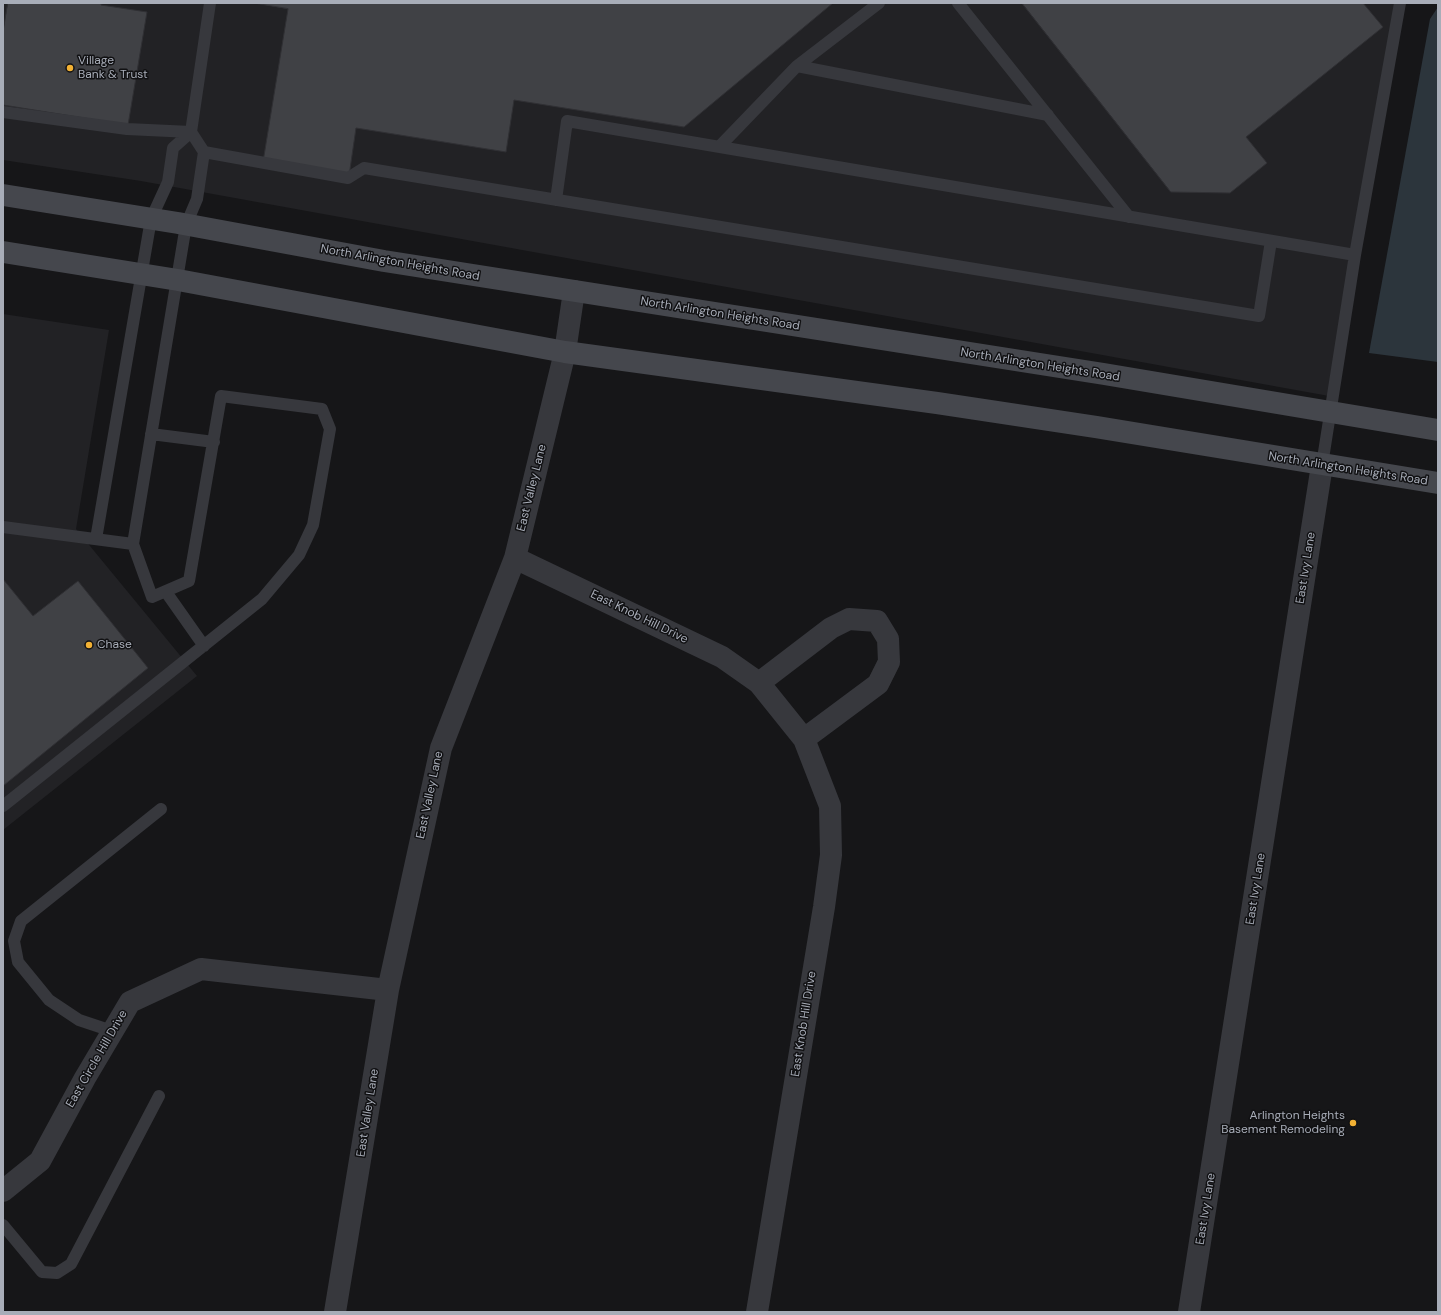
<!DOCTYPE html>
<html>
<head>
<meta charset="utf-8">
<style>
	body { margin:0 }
	#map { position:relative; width:1441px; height:1315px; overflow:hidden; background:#161618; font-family:"DM Sans",sans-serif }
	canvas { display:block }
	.frame { position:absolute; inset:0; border:4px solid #a8adb8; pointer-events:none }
</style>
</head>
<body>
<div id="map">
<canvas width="1441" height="1315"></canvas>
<div class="frame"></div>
</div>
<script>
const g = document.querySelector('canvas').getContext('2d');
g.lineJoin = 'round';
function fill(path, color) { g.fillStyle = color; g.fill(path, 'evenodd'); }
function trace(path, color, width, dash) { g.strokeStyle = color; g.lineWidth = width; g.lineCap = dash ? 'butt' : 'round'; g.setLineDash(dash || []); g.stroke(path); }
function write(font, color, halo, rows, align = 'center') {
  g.font = font + ' "DM Sans",sans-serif'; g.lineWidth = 3; g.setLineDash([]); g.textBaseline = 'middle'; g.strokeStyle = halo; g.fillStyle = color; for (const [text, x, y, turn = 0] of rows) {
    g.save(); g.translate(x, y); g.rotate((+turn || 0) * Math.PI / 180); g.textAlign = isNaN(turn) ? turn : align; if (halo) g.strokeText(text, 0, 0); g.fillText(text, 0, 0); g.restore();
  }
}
fill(new Path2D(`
	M3 3H1396L1329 396 141 181 3 160Z
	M3 314 109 330 76 529 197 676 3 830Z`), '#222225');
fill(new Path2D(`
	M1438 7V362L1369 353 1430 19Z`), '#2c353c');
const building = new Path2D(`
	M8 3H101V5L147 12 128 125 3 105V32Z
	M254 3H833L684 127 514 100 506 152 356 128 349 176 263 162 288 9Z
	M1022 3H1363L1383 27 1246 137 1267 163 1230 193 1171 192Z
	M3 579 33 616 78 581 148 668 3 786Z`);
fill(building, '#404145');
trace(building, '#303034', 1);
trace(new Path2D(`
	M958 3 1129 217
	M797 66 879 3
	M3 112 127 129 191 132
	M719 147 797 66 1048 115
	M204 152 348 178 364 168 1259 316 1271 241
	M556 200 567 121 1355 255
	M151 434 214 442
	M1322 465 1355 255 1400 3
	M3 527 133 544
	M96 539 151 219 168 182 173 148 191 132 210 3
	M166 592 204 646
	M3 806 262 599 299 555 313 525 330 429 322 409 221 396 189 581 152 597 133 544 186 225 197 199 204 152 191 132
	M112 1031 79 1020 49 1000 18 962 14 941 21 921 161 809
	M3 1225 42 1272 57 1273 71 1264 159 1096`), '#37383d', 12);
trace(new Path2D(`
	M515 558 722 657 759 683 804 739 830 806 831 855 824 907 757 1312
	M759 683 831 628 849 619 877 621 888 639 889 662 878 684 804 739
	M3 1191 40 1161 85 1078 130 1002 201 969 388 990
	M335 1312 388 990 441 748 515 558 565 352 574 291
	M1189 1312 1322 465`), '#37383d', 22);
trace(new Path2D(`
	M3 195 178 223 384 261 1104 374 1438 430
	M3 252 178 280 565 352 937 403 1096 427 1438 483`), '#45474d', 22);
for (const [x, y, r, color] of [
	[70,68,4,"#f2b134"],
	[89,645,4,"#f2b134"],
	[1353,1123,4,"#f2b134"]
]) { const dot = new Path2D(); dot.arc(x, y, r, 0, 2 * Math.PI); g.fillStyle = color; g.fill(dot); trace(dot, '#111113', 1.5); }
write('12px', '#a8adb8', '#111113', [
	["Village",78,61],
	["Bank & Trust",78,75],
	["Chase",97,645],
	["Arlington Heights",1345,1116,"right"],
	["Basement Remodeling",1345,1130,"right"]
], 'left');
write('12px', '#a8adb8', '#111113', [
	["North Arlington Heights Road",400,263,10],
	["North Arlington Heights Road",720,314,9],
	["North Arlington Heights Road",1040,365,9],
	["North Arlington Heights Road",1348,469,9],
	["East Valley Lane",532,488,-76],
	["East Ivy Lane",1306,568,-81],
	["East Knob Hill Drive",639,617,26],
	["East Valley Lane",430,795,-78],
	["East Ivy Lane",1256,889,-81],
	["East Knob Hill Drive",804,1024,-81],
	["East Circle Hill Drive",97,1059,-60],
	["East Valley Lane",368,1113,-81],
	["East Ivy Lane",1206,1209,-81]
]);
</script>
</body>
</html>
